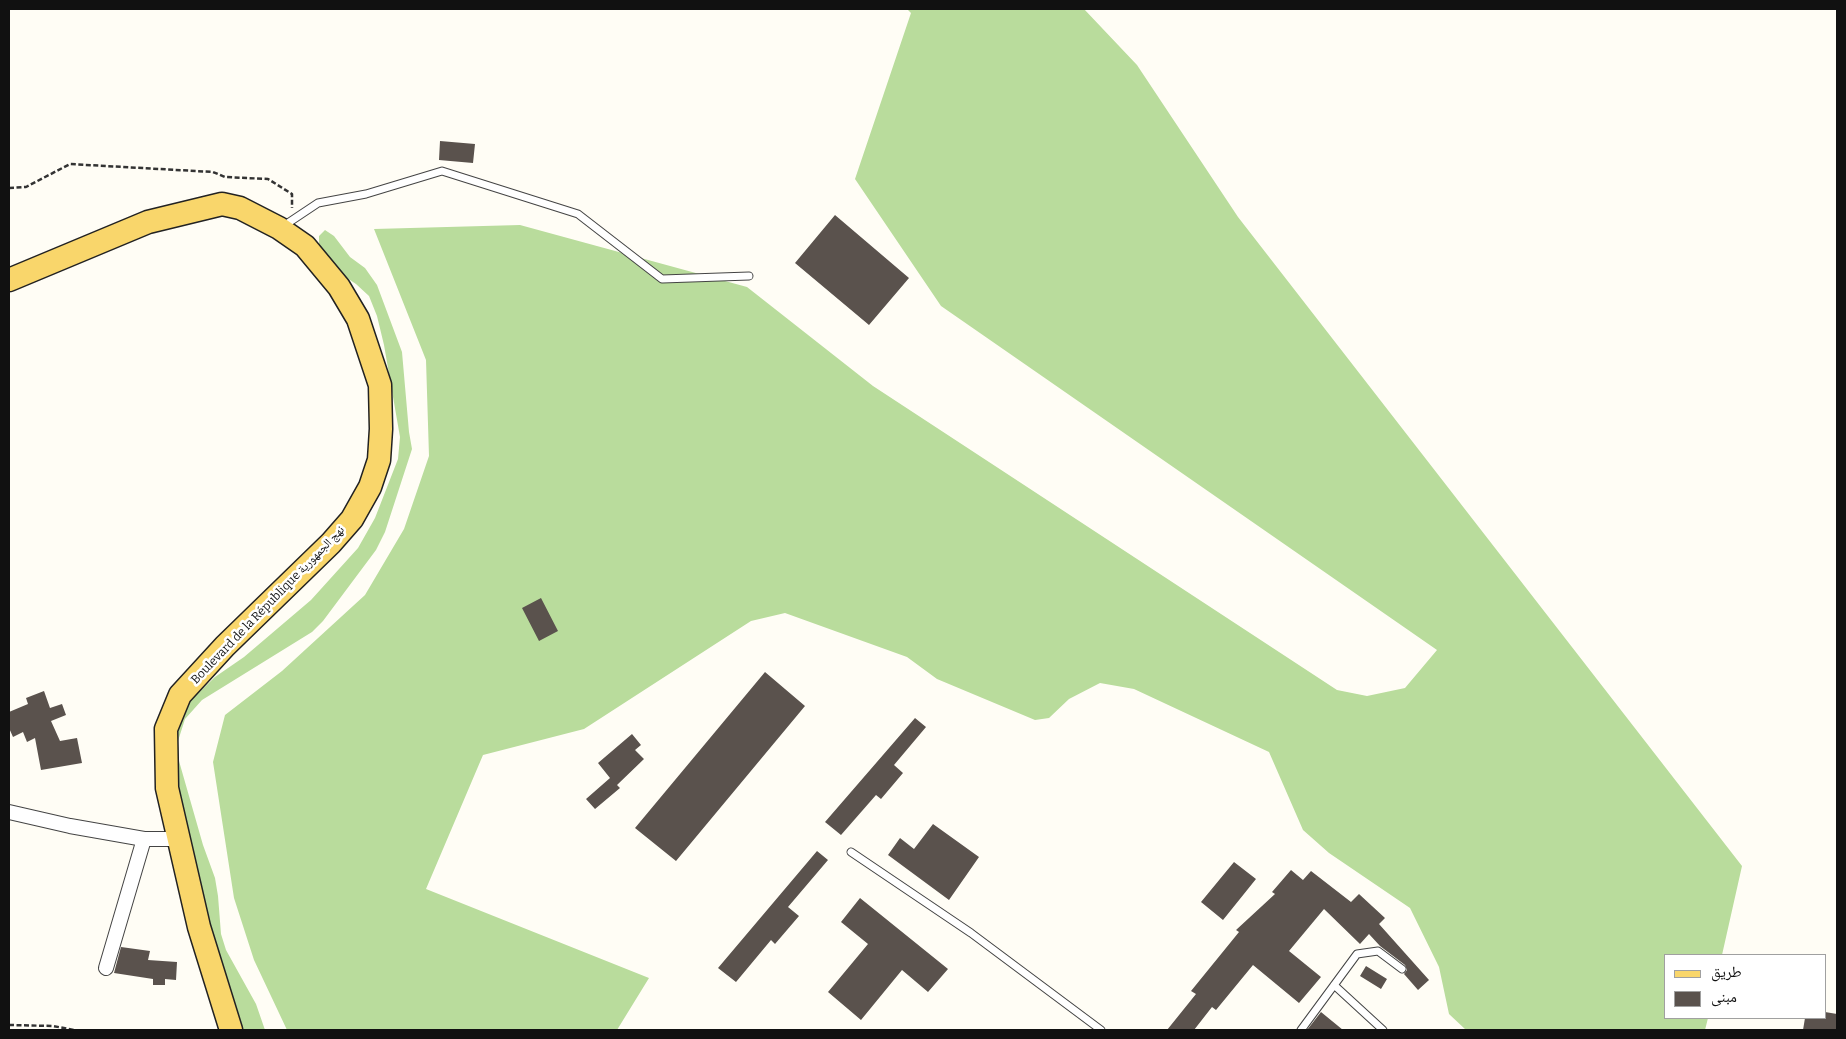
<!DOCTYPE html>
<html>
<head>
<meta charset="utf-8">
<style>
	body { margin:0 }
	#map { position:relative; width:1846px; height:1039px; overflow:hidden; background:#fffdf5; font-family:Bitter,"Noto Naskh Arabic",serif }
	canvas { display:block }
	.frame { position:absolute; inset:0; border:10px solid #111; pointer-events:none }
	.legend { position:absolute; left:1664px; top:954px; width:162px; height:65px; box-sizing:border-box; background:#fff; border:1px solid #a0a0a0; margin:0; padding:6px 9px; list-style:none; font-size:15px; color:#111 }
	.legend li { display:flex; align-items:center; gap:10px; height:25px }
	.legend b { width:25px; border:1px solid #a0a0a0 }
</style>
</head>
<body>
<div id="map">
<canvas width="1846" height="1039"></canvas>
<div class="frame"></div>
<ul class="legend">
<li><b style="height:6px;background:#f9d66b"></b>طريق</li>
<li><b style="height:14px;background:#5a524d"></b>مبنى</li>
</ul>
</div>
<script>
const g = document.querySelector('canvas').getContext('2d');
g.lineJoin = 'round';
function fill(path, color) { g.fillStyle = color; g.fill(path, 'evenodd'); }
function trace(path, color, width, dash) { g.strokeStyle = color; g.lineWidth = width; g.lineCap = dash ? 'butt' : 'round'; g.setLineDash(dash || []); g.stroke(path); }
function write(font, color, halo, rows, align = 'center') {
  g.font = font + ' Bitter,"Noto Naskh Arabic",serif'; g.lineWidth = 5; g.setLineDash([]); g.textBaseline = 'middle'; g.strokeStyle = halo; g.fillStyle = color; for (const [text, x, y, turn = 0] of rows) {
    g.save(); g.translate(x, y); g.rotate((+turn || 0) * Math.PI / 180); g.textAlign = isNaN(turn) ? turn : align; if (halo) g.strokeText(text, 0, 0); g.fillText(text, 0, 0); g.restore();
  }
}
fill(new Path2D(`
	M907 9H1084L1137 65 1238 217 1742 866 1722 955H1665V1018H1708L1705 1030H1466L1449 1014 1439 967 1410 908 1329 853 1303 830 1269 752 1134 689 1100 683 1069 699 1049 718 1035 720 937 679 907 657 785 613 751 621 584 729 483 755 426 889 649 978 617 1030H287L254 960 234 898 213 762 225 715 282 671 365 595 404 529 429 456 426 360 374 229 520 225 747 287 873 386 1337 690 1367 696 1405 688 1437 650 941 306 855 179 911 13Z
	M325 230 334 236 350 257 365 268 377 285 402 352 409 432 412 449 385 532 376 550 323 621 312 632 202 700 185 719 178 741 179 761 203 845 215 878 218 896 221 934 226 950 256 1004 265 1030H243L212 948 184 824 172 754 178 720 189 702 215 677 244 657 311 600 358 548 375 518 398 459 400 437 384 345 377 316 369 296 356 284 341 274 319 247V236Z`), '#b9dc9c');
fill(new Path2D(`
	M440 141 475 144 473 163 439 160Z
	M835 215 909 278 869 325 795 263Z
	M541 598 558 631 539 641 522 608Z
	M765 672 805 706 676 861 635 828Z
	M44 691 50 708 62 704 66 715 51 721 60 741 77 738 82 763 41 770 35 738 27 742 23 732 13 737 9 728V712L28 704 26 698Z
	M915 718 926 727 894 765 903 773 881 799 876 795 841 835 825 822Z
	M632 734 641 745 635 750 644 759 617 785 620 788 595 809 586 799 610 778 598 763Z
	M933 824 979 857 949 900 888 855 900 838 914 849Z
	M817 851 828 860 788 907 799 916 775 944 771 940 736 982 718 968Z
	M1234 862 1256 879 1223 920 1201 902Z
	M1291 870 1303 880 1311 871 1351 902 1359 894 1385 918 1379 924 1429 980 1418 990 1404 974 1407 970 1405 965 1380 946 1369 934 1360 944 1324 909 1289 951 1321 977 1299 1003 1253 965 1216 1010 1212 1007 1194 1030H1167L1196 994 1191 991 1239 932 1236 930 1275 894 1272 892Z
	M860 898 948 969 928 992 902 970 861 1020 828 992 868 944 841 922Z
	M121 947 150 951 148 960 177 962 176 980 165 979V985H153V979L114 973Z
	M1366 966 1387 979 1381 989 1360 976Z
	M1321 1012 1343 1030H1307Z
	M1825 1012 1837 1014 1836 1030H1803L1805 1018H1825Z`), '#5a524d');
const service = new Path2D(`
	M282 227 318 203 366 194 442 171 578 214 662 279 749 276
	M851 852 971 933 1101 1030
	M1334 985 1383 1030
	M1301 1030 1357 954 1378 951 1402 969`);
const minor = new Path2D(`
	M9 812 70 826 144 839H178
	M106 968 144 839`);
const primary = new Path2D(`
	M9 280 148 222 222 204 240 208 279 228 305 246 339 287 358 319 380 385 381 429 379 460 370 487 352 519 331 543 225 646 180 695 166 729 167 788 199 927 231 1030`);
trace(service, '#444', 9);
trace(minor, '#444', 16);
trace(primary, '#222', 25);
trace(new Path2D(`
	M9 188 26 187 70 164 213 172 225 177 268 179 292 194V208
	M9 1025 53 1026 74 1030`), '#333', 2.5, [5, 2.5]);
trace(service, '#fff', 7);
trace(minor, '#fff', 14);
trace(primary, '#f9d66b', 22);
write('12px', '#111', '#fff', [
	["Boulevard de la République نهج الجمهورية",268,605,-46]
]);
</script>
</body>
</html>
